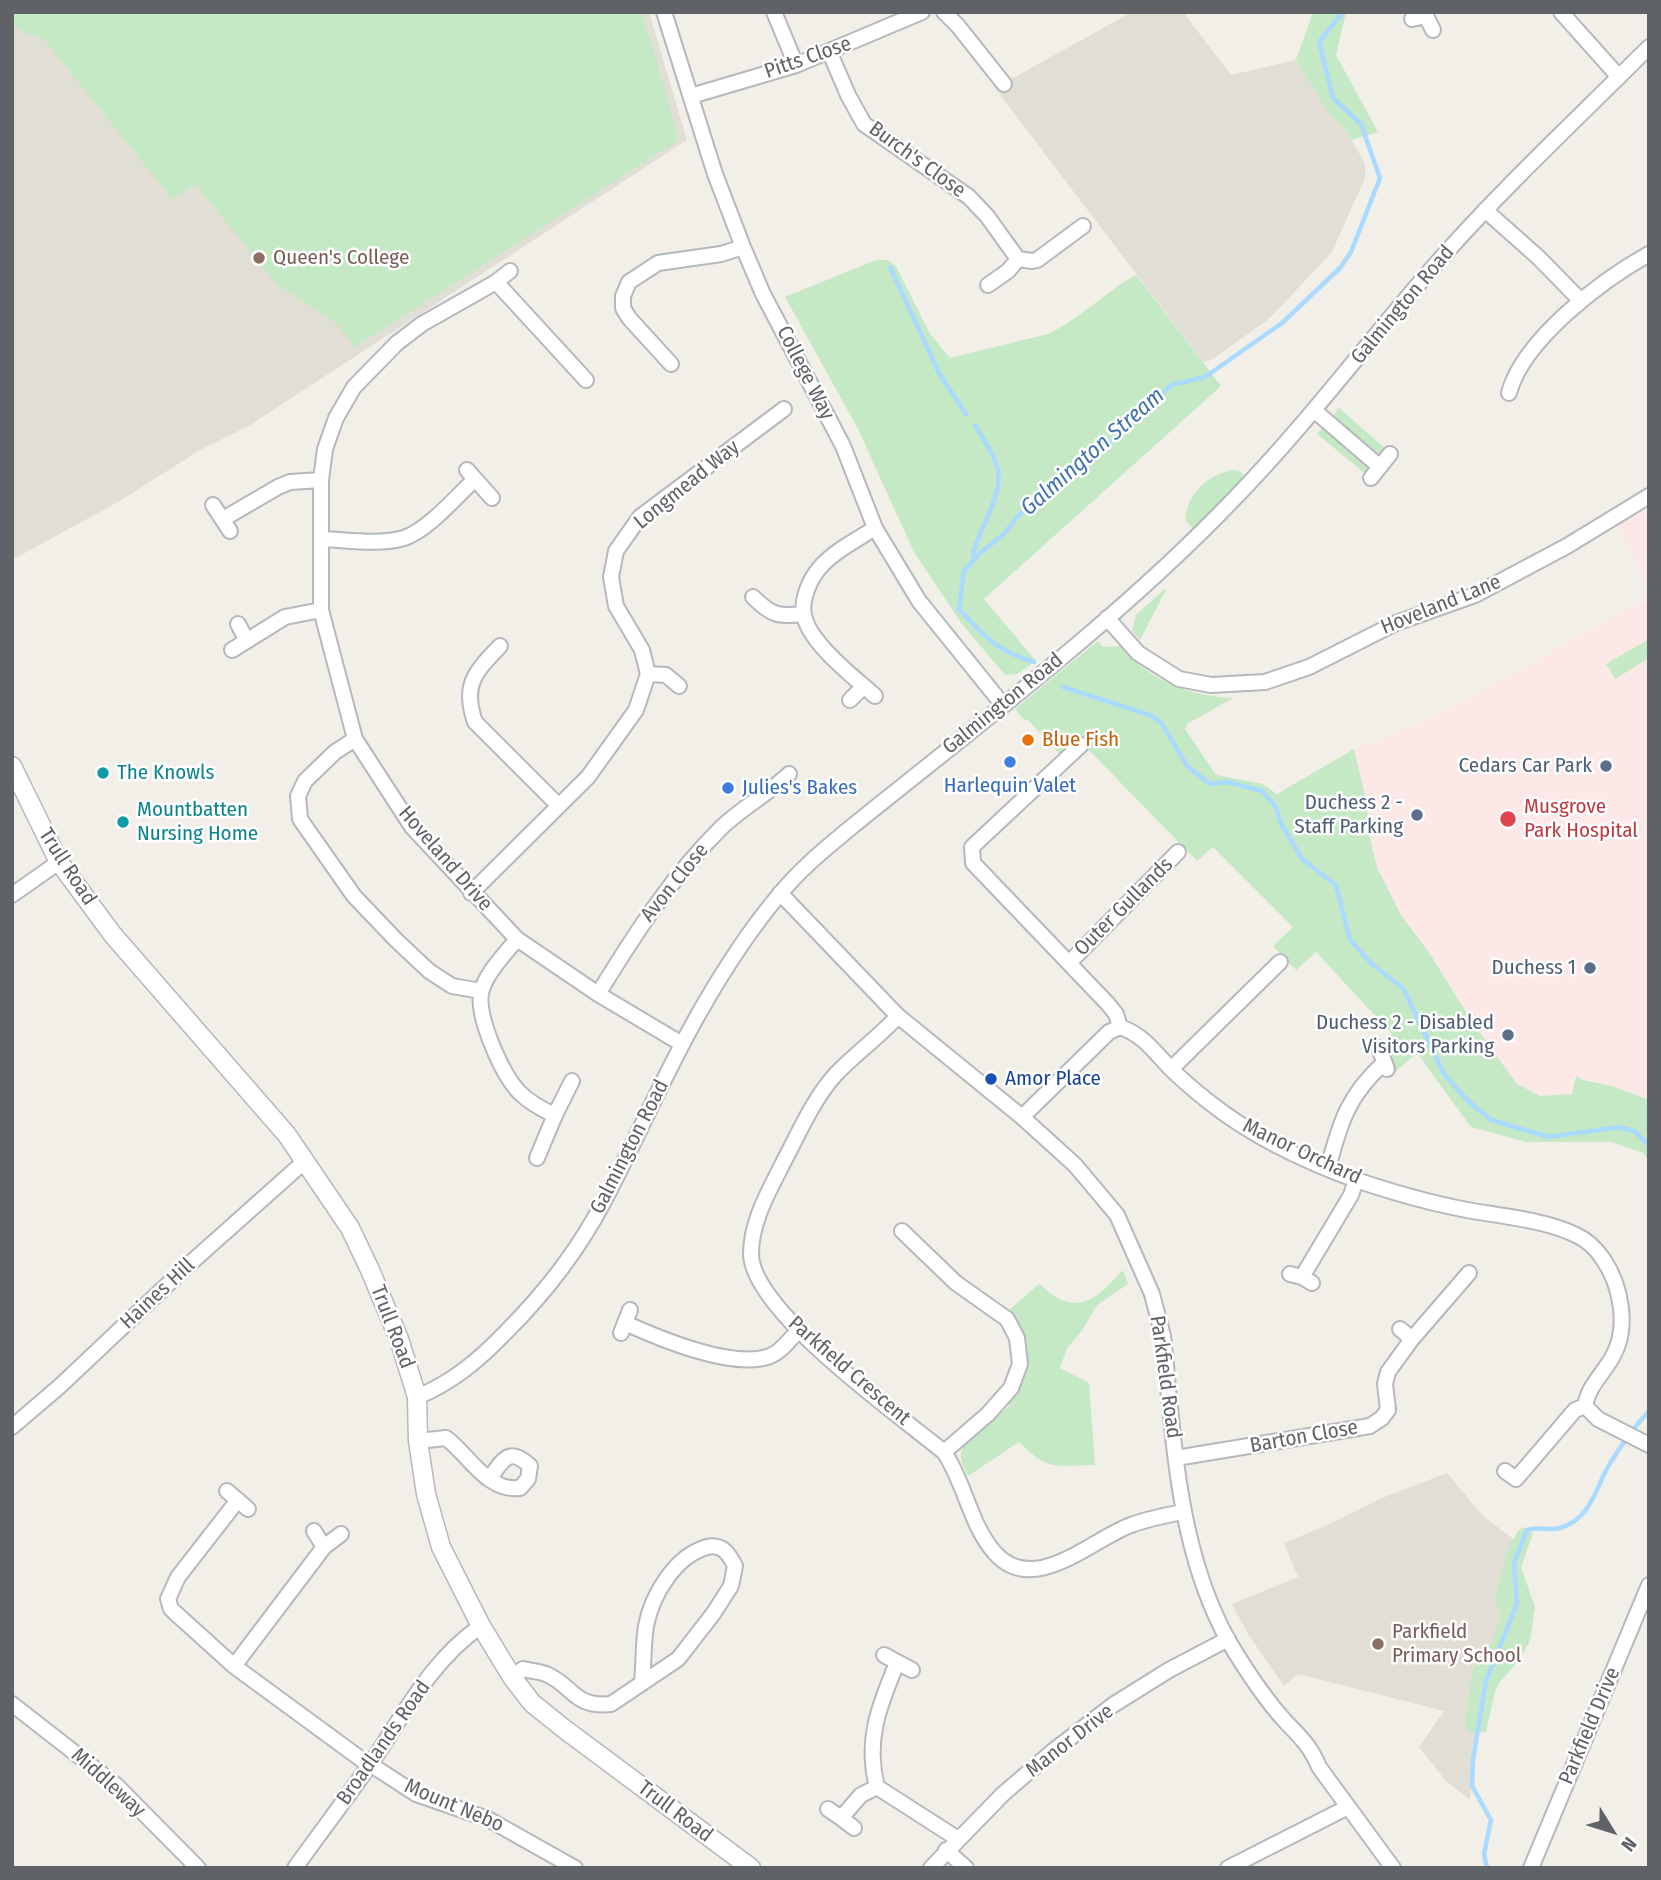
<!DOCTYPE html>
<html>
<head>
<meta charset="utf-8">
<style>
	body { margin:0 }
	#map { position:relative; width:1661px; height:1880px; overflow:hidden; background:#f1efe8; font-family:"Fira Sans Condensed",sans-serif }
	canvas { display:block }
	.frame { position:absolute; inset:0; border:14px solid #5f6368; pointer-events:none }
	.north { position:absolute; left:1577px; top:1796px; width:70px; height:70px; -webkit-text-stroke:5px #fff; paint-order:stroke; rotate:128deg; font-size:19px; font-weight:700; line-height:28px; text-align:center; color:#5f6368 }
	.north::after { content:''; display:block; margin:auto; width:24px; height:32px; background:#5f6368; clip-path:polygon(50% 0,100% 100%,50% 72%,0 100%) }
</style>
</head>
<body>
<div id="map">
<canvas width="1661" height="1880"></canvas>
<div class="frame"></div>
<div class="north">N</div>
</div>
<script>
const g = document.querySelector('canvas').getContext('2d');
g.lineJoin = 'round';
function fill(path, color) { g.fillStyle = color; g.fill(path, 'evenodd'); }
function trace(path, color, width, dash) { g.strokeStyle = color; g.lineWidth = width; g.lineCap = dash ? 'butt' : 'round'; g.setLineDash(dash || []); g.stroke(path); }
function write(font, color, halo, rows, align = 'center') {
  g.font = font + ' "Fira Sans Condensed",sans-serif'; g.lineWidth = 5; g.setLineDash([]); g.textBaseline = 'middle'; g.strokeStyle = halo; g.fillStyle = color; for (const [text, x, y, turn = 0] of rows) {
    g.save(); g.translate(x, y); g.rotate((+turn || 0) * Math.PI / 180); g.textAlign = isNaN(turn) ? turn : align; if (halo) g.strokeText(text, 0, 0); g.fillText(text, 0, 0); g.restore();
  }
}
fill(new Path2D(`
	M12 12H649L687 140 247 427 200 450 118 502 12 560Z
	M1132 12H1183L1231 75 1296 60 1329 114 1343 126 1365 163V178L1332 252 1270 318 1213 359 1203 362 995 88Z
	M1447 1473 1483 1516 1520 1544 1477 1729 1470 1800 1446 1781 1419 1747 1444 1711 1298 1674 1284 1686 1248 1634 1232 1604 1298 1577 1284 1543 1325 1526 1382 1498Z`), '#e1ded6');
fill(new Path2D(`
	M1649 507V1100L1629 1091 1576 1076 1572 1094 1540 1096 1516 1083 1473 1023 1430 954 1401 915 1377 867 1370 839 1366 800 1354 750 1435 717 1641 602 1645 591 1642 571 1616 526Z`), '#fce8e6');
fill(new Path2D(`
	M12 12H642L679 140 355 347 336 323 278 285 195 184 173 200 43 38C28 34 12 31 12 12Z
	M1313 12H1346L1336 55 1378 132 1351 140 1343 126 1329 114 1296 60Z
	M876 260H888L896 266 930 334 950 358 1048 334C1080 319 1105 292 1136 275L1221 386 984 599 1036 661 1017 674 1005 675 962 624 914 552 857 427 785 297Z
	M1339 408 1388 451 1384 454 1372 452 1331 418Z
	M1324 426 1367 462V475L1317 434Z
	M1232 470 1240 471 1243 475 1242 482 1197 528 1193 529 1185 519C1188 492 1207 476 1232 470Z
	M1166 588V590L1140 640 1132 631 1136 615Z
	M1649 639V658L1615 679 1606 664Z
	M1098 641 1103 647 1121 646C1150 681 1188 696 1233 698L1187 724 1185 729 1216 775 1263 784 1277 794 1354 749 1366 800 1370 839 1377 867 1401 915 1430 954 1473 1023 1516 1083 1540 1096 1572 1094 1576 1076 1583 1080 1612 1086 1649 1100V1162L1643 1153 1612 1142H1526L1471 1127 1417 1053 1395 1072 1382 1044 1392 1034 1316 952 1296 970 1273 946 1293 927 1213 847 1197 861 1080 741 1063 758 1027 719 1024 720 1015 709Z
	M1123 1270 1128 1284 1097 1305 1081 1332 1067 1348 1060 1368 1089 1383 1095 1465C1056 1466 1047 1471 1019 1442L968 1476C962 1463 957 1456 965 1444L1010 1405 1007 1404C1034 1368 1031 1347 1008 1311L1039 1284C1045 1288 1050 1294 1057 1298 1088 1313 1103 1290 1123 1270Z
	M1523 1527 1533 1533 1521 1567 1535 1607 1530 1641 1518 1661 1499 1683 1494 1695 1486 1732H1469L1465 1724 1473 1668 1493 1641 1501 1615 1495 1599 1506 1554 1518 1531Z`), '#c5e8c5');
trace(new Path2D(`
	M890 267 939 373 966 414
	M975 558 973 554C979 530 1003 494 998 470 994 454 984 440 975 426
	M1034 662C996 651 985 637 959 609L964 571 979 554 1004 534 1016 518 1051 484 1123 433 1171 385 1205 377 1282 323 1340 268 1351 252 1380 178 1361 124 1333 98 1319 42 1343 12
	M1063 687 1152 716 1162 724 1187 766 1210 784 1227 782 1262 791 1276 807 1280 822 1302 859 1336 885 1350 940 1372 964 1403 988 1444 1074 1467 1100 1491 1120 1549 1137 1619 1127 1634 1131 1649 1145
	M1487 1868 1484 1854 1491 1820 1472 1786 1473 1760 1486 1681 1517 1604 1514 1563 1527 1530C1538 1526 1548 1531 1560 1528 1591 1519 1595 1489 1609 1465 1620 1447 1634 1427 1649 1411`), '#aadaff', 4.5);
const minor = new Path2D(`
	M664 12 715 174 743 247 763 294 843 446 875 528 919 601 1003 705
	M774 12 796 65
	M944 12 958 26 1004 84
	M1561 12 1619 77
	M1412 19 1426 16 1433 30
	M830 53 848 95 864 124 969 197 987 216 1018 259
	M691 96 796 65 922 12
	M1485 210 1539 258 1581 301
	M496 282 510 271
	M988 285 1008 271 1018 259 1032 261 1037 260 1083 226
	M671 364 629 318 623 308V296L629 282 658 263 721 254 743 247
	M586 380 496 282 422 324 397 343 354 387 336 418 325 449 321 480V610L355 739 412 827 517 939 598 994 682 1044
	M1509 393C1523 340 1602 280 1649 254
	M1315 411 1380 467
	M467 470 492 498
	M1371 478 1390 454
	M213 505 230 531
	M223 519 278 487 290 482 321 480
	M323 539C348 540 380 545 404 538 427 531 457 496 475 479
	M753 597C771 615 778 617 803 614
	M1107 618 1138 653 1179 679 1211 685 1265 682 1309 667 1396 623 1475 595 1567 546 1649 496
	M238 624 247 641
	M500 646C475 672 462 685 475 722L559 806
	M232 650 285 617 321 610
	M648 674 642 650 616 606 611 577 616 551 640 517 784 409
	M875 696C854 677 809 643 804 615 801 603 808 584 815 574 828 554 855 541 875 528
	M850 700 864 686
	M355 739 335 752 305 781 298 796 300 819 354 896 396 940 429 971 452 986 481 991
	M1081 745 972 847 973 863 1108 1004 1116 1014 1120 1027C1142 1034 1154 1051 1169 1067 1181 1079 1195 1091 1209 1102 1253 1137 1306 1162 1359 1181 1395 1193 1430 1203 1467 1210 1500 1216 1546 1220 1576 1235 1587 1240 1597 1250 1603 1259 1621 1285 1629 1327 1613 1356 1604 1373 1588 1386 1585 1406L1598 1419 1649 1445
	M471 893 588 777 636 710 648 674 666 675 679 686
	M780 893 898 1016 1022 1117 1075 1165 1117 1215 1152 1294 1163 1336C1174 1439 1177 1549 1229 1642 1244 1667 1265 1699 1285 1721 1300 1737 1310 1745 1319 1767L1393 1868
	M12 895 59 862
	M517 939C505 954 485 974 481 993 477 1018 502 1074 519 1092 530 1103 541 1109 555 1115L572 1081
	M1070 962 1178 852
	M598 994C635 934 672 876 722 827 743 807 768 794 789 774
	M898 1016C879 1037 856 1053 836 1074 813 1099 798 1135 782 1165 768 1193 751 1222 751 1254 752 1311 899 1415 944 1452 965 1483 970 1525 995 1553 1034 1597 1092 1539 1131 1525 1147 1519 1167 1515 1183 1512
	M1379 1048 1387 1069
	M1171 1069 1280 962
	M1022 1117 1109 1032 1120 1027
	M537 1158 555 1115
	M1328 1168C1340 1123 1348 1095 1384 1063
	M902 1231 956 1283 1007 1319 1017 1338 1020 1364 1011 1388 988 1414 944 1452
	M1290 1274 1302 1277 1312 1283
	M1302 1277 1351 1195 1356 1180
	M625 1323C658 1338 734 1370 770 1356 780 1353 790 1339 798 1331
	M1400 1329 1412 1339
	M621 1333 630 1310
	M417 1397C453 1382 479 1360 506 1332 544 1294 579 1249 604 1201 638 1137 666 1070 702 1008 725 968 750 929 780 894 800 869 825 849 849 829 980 723 1117 621 1234 499 1309 422 1372 336 1443 256 1508 183 1580 116 1649 47
	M12 1427 60 1386 185 1268 305 1161
	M418 1441 446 1438C469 1455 487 1492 520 1488L528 1479 530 1466C509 1446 503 1460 490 1478
	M1176 1458 1370 1426 1382 1418 1388 1410 1385 1384 1388 1372 1412 1339 1469 1273
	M1505 1471 1516 1479 1575 1410 1585 1406
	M227 1491 248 1509
	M238 1500 178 1577 168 1599 171 1609 234 1666 369 1765
	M324 1547 341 1534
	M884 1655 912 1670
	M234 1666 324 1547 314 1531
	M512 1677 523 1669C530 1671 539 1671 546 1674 573 1685 573 1708 611 1704L678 1659 713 1614 731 1586 735 1566C729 1554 722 1543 707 1547 675 1556 652 1595 646 1626 643 1644 644 1663 642 1681
	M12 1704 116 1785 198 1868
	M370 1764 416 1794 488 1819 575 1868
	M877 1787 958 1839
	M828 1809 841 1818
	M854 1828 841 1818 861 1795 877 1787C865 1740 879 1706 897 1663
	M946 1850 966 1868
	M295 1868C320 1833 346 1799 371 1763 404 1715 431 1660 481 1626
	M931 1868 1003 1794 1053 1751 1113 1705 1169 1670 1228 1639
	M1228 1868 1348 1807
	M1531 1868 1649 1585`);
const tertiary = new Path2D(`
	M12 766 59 862 113 935 287 1135 350 1228 370 1270 399 1339 417 1397 418 1441 426 1494 441 1547 481 1626 512 1677 532 1703 563 1728 751 1868`);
trace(minor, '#b5b8bc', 18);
trace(tertiary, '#b5b8bc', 21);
trace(minor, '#fff', 14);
trace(tertiary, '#fff', 18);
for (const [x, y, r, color] of [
	[259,258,7,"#8d6e63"],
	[1028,740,7,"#e8710a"],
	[1010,762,7,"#3f7fe0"],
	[1606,766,7,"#5c6f8a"],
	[103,773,7,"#0f9aa8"],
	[728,788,7,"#3f7fe0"],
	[1417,815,7,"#5c6f8a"],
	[1508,819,9,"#e0444e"],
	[123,822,7,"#0f9aa8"],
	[1590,968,7,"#5c6f8a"],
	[1508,1035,7,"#5c6f8a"],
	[991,1079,7,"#1a4fb4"],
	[1378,1644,7,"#8d6e63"]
]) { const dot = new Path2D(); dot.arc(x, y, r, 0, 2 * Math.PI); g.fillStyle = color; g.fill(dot); trace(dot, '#fff', 2.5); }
write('21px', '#5f6368', '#fff', [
	["Pitts Close",808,58,-19],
	["Burch's Close",917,160,36],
	["Galmington Road",1403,305,-50],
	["College Way",805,373,63],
	["Longmead Way",687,485,-39],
	["Hoveland Lane",1441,605,-22],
	["Galmington Road",1003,704,-39],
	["Hoveland Drive",445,859,49],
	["Trull Road",67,867,57],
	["Avon Close",675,883,-51],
	["Outer Gullands",1124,907,-45],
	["Galmington Road",630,1147,-63],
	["Manor Orchard",1302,1152,25],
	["Haines Hill",158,1294,-43],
	["Trull Road",392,1327,69],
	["Parkfield Crescent",849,1371,41],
	["Parkfield Road",1165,1377,82],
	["Barton Close",1304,1437,-10],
	["Parkfield Drive",1590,1726,-67],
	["Manor Drive",1070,1741,-38],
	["Broadlands Road",384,1743,-55],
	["Middleway",108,1783,42],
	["Mount Nebo",454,1806,23],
	["Trull Road",675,1812,37]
]);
write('21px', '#785e54', '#fff', [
	["Queen's College",273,258],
	["Parkfield",1392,1632],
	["Primary School",1392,1656]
], 'left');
write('21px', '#c56008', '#fff', [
	["Blue Fish",1042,740]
], 'left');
write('21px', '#4e5e75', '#fff', [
	["Cedars Car Park",1592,766],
	["Duchess 2 -",1403,803],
	["Staff Parking",1403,827],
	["Duchess 1",1576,968],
	["Duchess 2 - Disabled",1494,1023],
	["Visitors Parking",1494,1047]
], 'right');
write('21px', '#0d838f', '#fff', [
	["The Knowls",117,773],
	["Mountbatten",137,810],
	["Nursing Home",137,834]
], 'left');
write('21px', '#366cbe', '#fff', [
	["Harlequin Valet",1010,786],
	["Julies's Bakes",742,788,"left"]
]);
write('21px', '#be3a42', '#fff', [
	["Musgrove",1524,807],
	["Park Hospital",1524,831]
], 'left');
write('21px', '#164399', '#fff', [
	["Amor Place",1005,1079]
], 'left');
write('italic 23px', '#4174aa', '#fff', [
	["Galmington Stream",1093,452,-41]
]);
</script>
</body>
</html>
